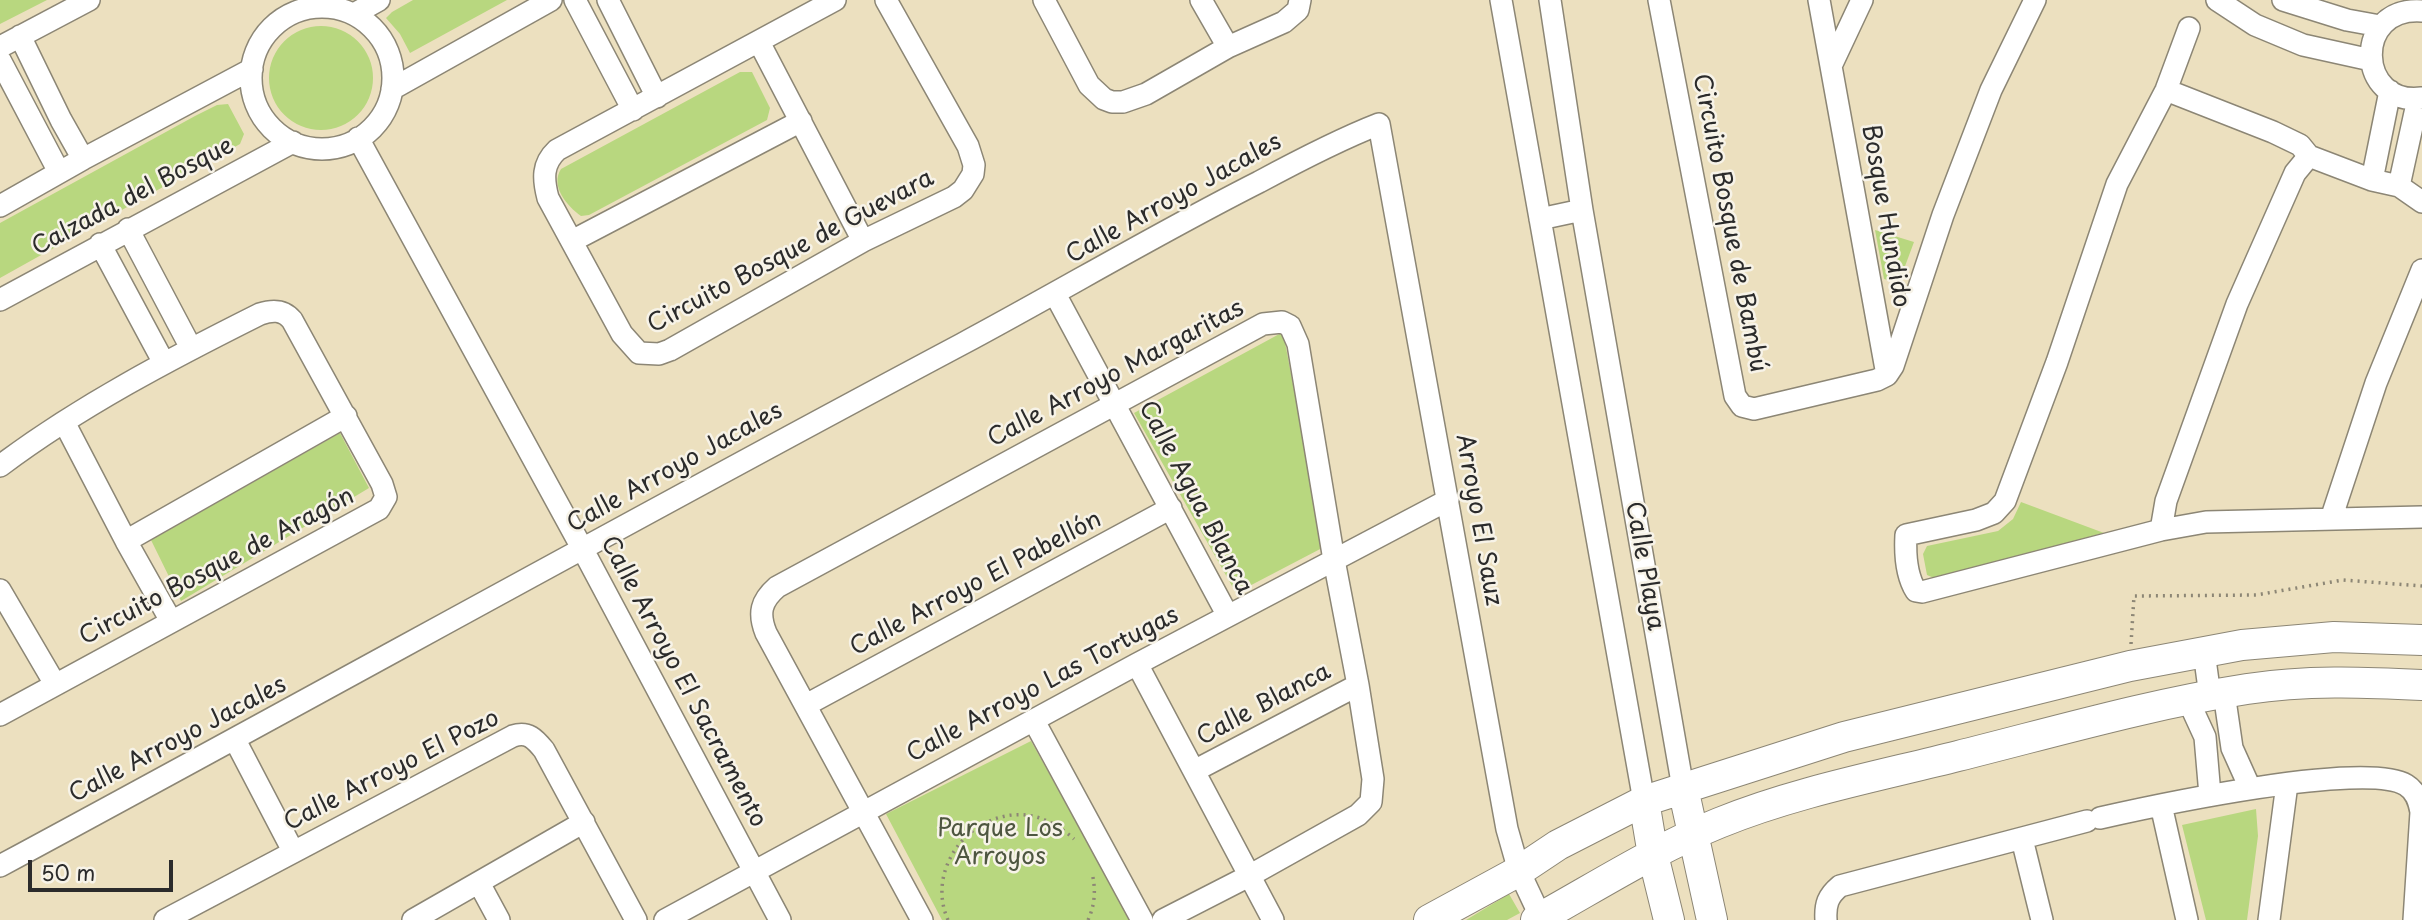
<!DOCTYPE html>
<html>
<head>
<meta charset="utf-8">
<style>
	body { margin:0 }
	#map { position:relative; width:2422px; height:920px; overflow:hidden; background:#ece0bf; font-family:"Playpen Sans",sans-serif }
	canvas { display:block }
	.scale { position:absolute; left:28px; top:860px; width:145px; height:32px; box-sizing:border-box; border:4px solid #2b2b2b; border-top:0; padding-left:9px; font-size:21px; line-height:24px; white-space:nowrap; color:#2b2b2b; -webkit-text-stroke:5px #f7f3e8; paint-order:stroke }
</style>
</head>
<body>
<div id="map">
<canvas width="2422" height="920"></canvas>
<div class="scale">50 m</div>
</div>
<script>
const g = document.querySelector('canvas').getContext('2d');
g.lineJoin = 'round';
function fill(path, color) { g.fillStyle = color; g.fill(path, 'evenodd'); }
function trace(path, color, width, dash) { g.strokeStyle = color; g.lineWidth = width; g.lineCap = dash ? 'butt' : 'round'; g.setLineDash(dash || []); g.stroke(path); }
function write(font, color, halo, rows, align = 'center') {
  g.font = font + ' "Playpen Sans",sans-serif'; g.lineWidth = 5; g.setLineDash([]); g.textBaseline = 'middle'; g.strokeStyle = halo; g.fillStyle = color; for (const [text, x, y, turn = 0] of rows) {
    g.save(); g.translate(x, y); g.rotate((+turn || 0) * Math.PI / 180); g.textAlign = isNaN(turn) ? turn : align; if (halo) g.strokeText(text, 0, 0); g.fillText(text, 0, 0); g.restore();
  }
}
fill(new Path2D(`
	M0 0H47L0 24Z
	M413 0H507L410 53 400 34 386 18 392 12Z
	M269 78a52 52 0 1 1 104 0a52 52 0 1 1-104 0Z
	M740 72H752L770 108 767 120 589 215 581 216C567 206 550 186 561 169Z
	M228 104 244 134 240 144 0 278V223L195 116 217 105Z
	M1875 230 1914 242 1901 277 1895 282 1884 279Z
	M1283 332 1324 547 1236 593 1134 413Z
	M340 433 369 488 181 601 151 540Z
	M2021 502 2104 533 1934 578 1927 575 1923 554 1927 546 1998 531 2013 519Z
	M1031 741 1131 920H942L886 814Z
	M2256 809 2258 836 2247 920H2206L2182 825Z
	M1509 894 1520 913 1507 920H1466Z`), '#b8d77f');
const street = new Path2D(`
	M575 0 633 110
	M608 0 657 97
	M835 0 557 150C542 164 543 179 548 198L622 334 639 353 659 354 670 350 863 241 954 197 963 190 973 174 974 165 968 146 886 0
	M1044 0 1089 85 1104 99 1112 102H1123L1146 94 1228 47 1284 22 1298 10 1300 0
	M1201 0 1228 47
	M1501 0 1644 801
	M1550 0 1582 210 1683 788
	M1659 0 1735 396 1742 406 1754 409 1877 380 1887 375 1893 366 1943 215 1991 90 2035 0
	M1819 0 1887 375
	M2217 0 2255 25 2303 45 2371 60
	M2283 0 2347 20 2380 26
	M251 78a71 71 0 1 1 142 0a71 71 0 1 1-142 0Z
	M2422 11C2352 6 2357 107 2422 98
	M354 14 379 0
	M2189 28 2166 90 2117 184 2057 362 2005 501 1994 513 1976 520 1906 535C1905 553 1906 575 1916 591L1922 592 2161 530 2206 522 2422 517
	M20 36 61 120 83 159
	M759 42 863 241
	M0 47 89 0
	M0 60 59 172
	M1831 66 1862 0
	M392 89 551 0
	M2166 90 2273 132 2300 145 2309 156 2372 180 2399 186 2422 202
	M358 138 582 548 780 920
	M2372 180 2390 91
	M2399 186 2418 99
	M0 206 83 159 252 69
	M1540 219 1582 210
	M128 229 191 348
	M572 241 801 121
	M100 244 164 363
	M1055 294 1228 616
	M0 300 293 142
	M64 422 126 541 171 621
	M0 466C80 406 170 359 260 314 272 310 283 309 292 320L382 484 386 497 379 509 0 715
	M2331 519 2376 383 2422 270
	M2161 530 2166 501 2237 304 2295 173 2309 156
	M126 541 346 416
	M0 590 55 684
	M2204 652 2210 696
	M1137 664 1273 920
	M2224 693 2232 748 2250 788
	M2188 700 2205 737 2210 795
	M806 705 1171 508
	M1034 721 1142 920
	M235 740 293 851
	M1194 771 1358 685
	M2161 805 2187 920
	M2100 818C2153 806 2366 760 2406 785 2416 791 2419 801 2421 812L2414 920
	M2022 839 2042 920
	M0 866C321 693 640 515 962 344 1061 291 1158 233 1259 182 1298 161 1338 140 1379 124L1507 829 1519 871 1542 920
	M479 883 499 920
	M165 920 513 736C528 731 535 739 544 750L636 920
	M413 920 584 822
	M665 920 1137 664 1448 500
	M922 920 766 633C758 613 761 601 777 587L1263 324 1282 322 1290 326 1298 344 1334 560 1358 685 1373 779 1371 802 1358 815 1249 876 1163 920
	M1826 920C1825 904 1828 896 1840 886L2087 821
	M2269 920 2287 784`);
const secondary = new Path2D(`
	M1683 788 1712 920
	M1644 801 1653 855 1669 920
	M1429 920 1519 871 1558 845 1644 801 1844 737 2130 666 2242 645 2334 637 2422 640
	M1536 920C1596 887 1655 849 1719 823 1795 792 1879 776 1958 756 2054 732 2150 704 2247 689 2305 680 2364 682 2422 685`);
trace(street, '#8c8675', 24);
trace(secondary, '#8c8675', 32);
trace(new Path2D(`
	M2131 644 2134 596 2256 595 2343 580 2422 586
	M948 920C925 868 971 810 1026 815 1044 817 1061 827 1074 839
	M1088 920C1095 905 1096 889 1092 873`), '#8c8675', 3.5, [2, 5]);
trace(street, '#fff', 21);
trace(secondary, '#fff', 30);
write('24px', '#2b2b2b', '#f7f3e8', [
	["Calzada del Bosque",133,197,-28],
	["Calle Arroyo Jacales",1174,199,-29],
	["Bosque Hundido",1885,216,80],
	["Circuito Bosque de Bambú",1729,223,79],
	["Circuito Bosque de Guevara",791,252,-28],
	["Calle Arroyo Margaritas",1116,374,-28],
	["Calle Arroyo Jacales",675,468,-29],
	["Calle Agua Blanca",1195,498,62],
	["Arroyo El Sauz",1478,520,80],
	["Calle Playa",1644,566,80],
	["Circuito Bosque de Aragón",217,567,-28],
	["Calle Arroyo El Pabellón",976,584,-28],
	["Calle Arroyo El Sacramento",683,682,62],
	["Calle Arroyo Las Tortugas",1043,685,-28],
	["Calle Blanca",1264,705,-28],
	["Calle Arroyo Jacales",178,740,-28],
	["Calle Arroyo El Pozo",392,771,-27]
]);
write('24px', '#4e5640', '#f7f3e8', [
	["Parque Los",1000,829],
	["Arroyos",1000,857]
]);
</script>
</body>
</html>
